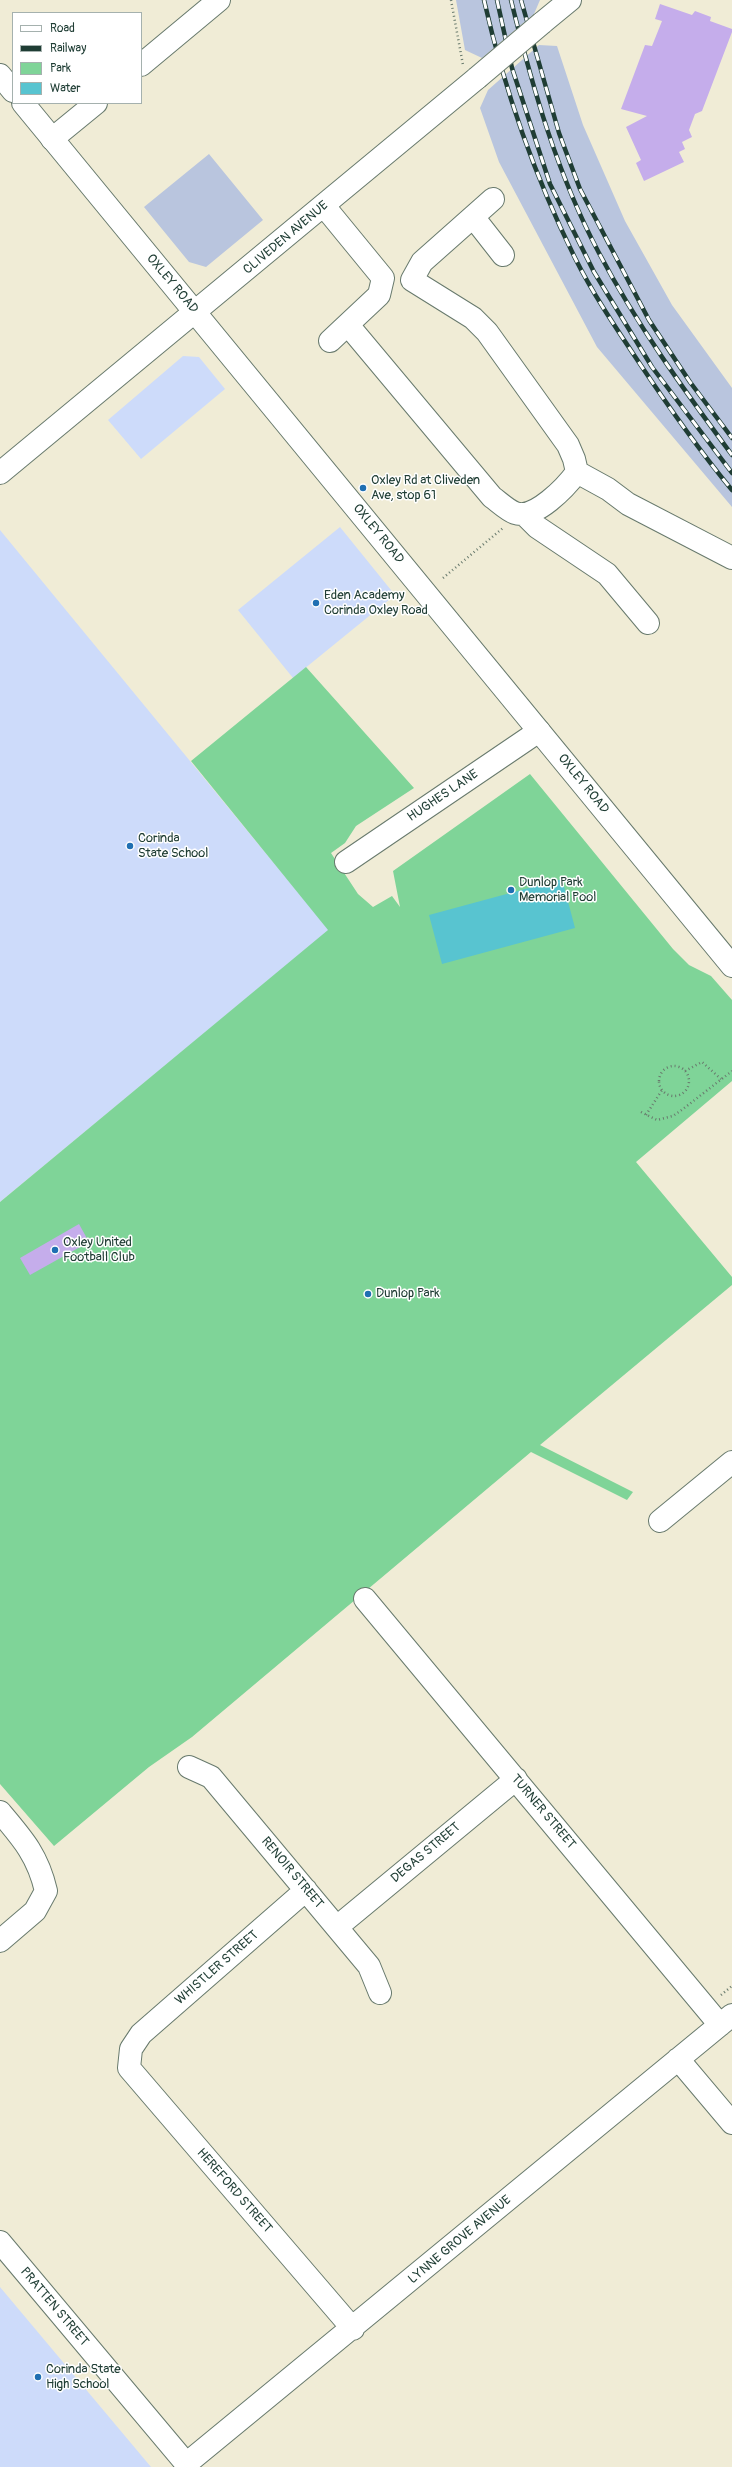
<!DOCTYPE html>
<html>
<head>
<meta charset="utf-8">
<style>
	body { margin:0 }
	#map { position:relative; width:732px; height:2467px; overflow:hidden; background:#f0ecd6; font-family:Pangolin,sans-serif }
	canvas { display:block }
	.legend { position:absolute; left:12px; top:12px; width:130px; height:92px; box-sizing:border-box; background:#fff; border:1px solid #a5b1ae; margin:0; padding:5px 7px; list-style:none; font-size:12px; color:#1f3d34 }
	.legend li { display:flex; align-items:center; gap:8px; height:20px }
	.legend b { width:20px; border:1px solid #a5b1ae }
</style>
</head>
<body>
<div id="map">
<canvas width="732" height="2467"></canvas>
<ul class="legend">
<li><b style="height:5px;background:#fff"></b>Road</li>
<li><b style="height:5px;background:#1f3d34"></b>Railway</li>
<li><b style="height:11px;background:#7fd498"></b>Park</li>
<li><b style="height:11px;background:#58c4d0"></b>Water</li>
</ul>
</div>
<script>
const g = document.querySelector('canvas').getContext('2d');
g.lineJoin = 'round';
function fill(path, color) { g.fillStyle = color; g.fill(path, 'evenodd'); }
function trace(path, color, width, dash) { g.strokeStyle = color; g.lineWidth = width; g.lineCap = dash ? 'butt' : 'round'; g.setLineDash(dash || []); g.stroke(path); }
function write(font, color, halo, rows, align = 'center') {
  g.font = font + ' Pangolin,sans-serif'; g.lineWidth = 3; g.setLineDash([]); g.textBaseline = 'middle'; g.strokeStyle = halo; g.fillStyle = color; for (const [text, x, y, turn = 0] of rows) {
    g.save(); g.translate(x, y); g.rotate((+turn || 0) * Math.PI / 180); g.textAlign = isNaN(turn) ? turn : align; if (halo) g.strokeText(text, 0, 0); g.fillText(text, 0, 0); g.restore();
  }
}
fill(new Path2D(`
	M183 356 199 357 225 389 141 459 108 420Z
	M340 527 395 595 293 678 238 610Z
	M0 530 329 930 0 1202Z
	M0 2287 151 2467H0Z`), '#cddbfa');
fill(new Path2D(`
	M456 0H540L534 14 482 58 465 50Z
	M539 45 557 46 583 125 625 221 672 305 732 388V507L597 347 499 162 480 108 488 90Z
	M209 154 263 220 206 267 189 262 144 207Z`), '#b9c5de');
fill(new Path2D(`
	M306 667 414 788 356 826 345 843 331 853 358 894 373 907 392 896 400 907 393 871 530 774 673 949 689 965 711 976 732 1000V1081L636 1162 732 1277V1285L540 1445 633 1492 627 1500 531 1452 192 1737 149 1767 54 1846 0 1784V1202L328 930 191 761Z`), '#7fd498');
fill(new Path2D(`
	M562 879 575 928 442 964 429 915Z`), '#58c4d0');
fill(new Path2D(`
	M660 4 692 15 695 11 711 17 710 21 732 29V32L702 111 695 114 689 130 692 137 682 142 685 149 679 152 684 162 644 181 636 163 641 160 626 127 647 116 621 109 645 45 652 46 662 21 655 19Z
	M79 1224 89 1242 30 1275 20 1258Z`), '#c5adeb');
const minor = new Path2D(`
	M542 23 570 0
	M141 65 219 0
	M52 139 96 103
	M324 206 383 278 379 295 330 341
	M474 218 503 255
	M348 325 492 497C499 502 507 510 515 513 535 520 566 487 577 472L574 459 568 445 487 332 473 318 412 280 422 262 493 199
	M577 472 608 489 628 504 732 558
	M0 473 477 78
	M524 514 537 527 607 574 648 623
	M346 862 539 731
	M660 1521 732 1462
	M365 1599 720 2025
	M189 1767 211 1777 369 1966 380 1993
	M0 1812C23 1839 38 1856 46 1891L35 1911 0 1941
	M306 1890 141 2034 131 2049 129 2068 353 2329
	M337 1927 516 1779
	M678 2059 732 2123
	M0 2242 189 2467
	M186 2464 732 2015`);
const major = new Path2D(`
	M0 75 13 91
	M23 103 732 966`);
trace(minor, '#687a6d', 24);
trace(major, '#687a6d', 24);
trace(new Path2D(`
	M451 0 463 65
	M443 578 503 528
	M659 1081a15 15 0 1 1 30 0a15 15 0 1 1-30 0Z
	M685 1071 702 1062 721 1079
	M641 1112 657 1120 673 1116 683 1109 732 1071
	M646 1115 662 1090
	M721 1995 732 1986`), '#687a6d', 2.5, [1, 3]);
trace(minor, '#fff', 22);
trace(major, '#fff', 22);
const rail = new Path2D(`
	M484 0C504 88 535 177 575 258 593 294 616 328 638 361 668 406 698 449 732 490
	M497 0 512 68 550 184 594 272 652 367 732 473
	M511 0C532 86 557 174 599 253 637 325 684 390 732 455
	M521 0 559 133 580 189 649 320 690 382 732 438`);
trace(rail, '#1f3d34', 4.5);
trace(rail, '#fff', 3, [9]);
const minorBridge = new Path2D(`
	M477 78 542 23`);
trace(minorBridge, '#687a6d', 24, []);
trace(minorBridge, '#fff', 22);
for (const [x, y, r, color] of [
	[363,488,4,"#1f6fb2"],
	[316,603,4,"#1f6fb2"],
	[130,846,4,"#1f6fb2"],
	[511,890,4,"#1f6fb2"],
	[55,1250,4,"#1f6fb2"],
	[368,1294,4,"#1f6fb2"],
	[38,2377,4,"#1f6fb2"]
]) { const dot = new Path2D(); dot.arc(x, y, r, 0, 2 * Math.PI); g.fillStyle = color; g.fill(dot); trace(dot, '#fff', 1.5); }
write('13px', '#1f3d34', '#fff', [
	["CLIVEDEN AVENUE",286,238,-40],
	["OXLEY ROAD",172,284,50],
	["OXLEY ROAD",378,534,51],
	["OXLEY ROAD",583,784,51],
	["HUGHES LANE",443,796,-34],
	["TURNER STREET",543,1812,50],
	["DEGAS STREET",426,1853,-40],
	["RENOIR STREET",292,1873,50],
	["WHISTLER STREET",217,1968,-41],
	["HEREFORD STREET",234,2191,49],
	["LYNNE GROVE AVENUE",460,2240,-40],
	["PRATTEN STREET",54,2307,50]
]);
write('13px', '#1f3d34', '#fff', [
	["Oxley Rd at Cliveden",371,481],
	["Ave, stop 61",371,496],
	["Eden Academy",324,596],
	["Corinda Oxley Road",324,611],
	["Corinda",138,839],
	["State School",138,854],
	["Dunlop Park",519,883],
	["Memorial Pool",519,898],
	["Oxley United",63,1243],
	["Football Club",63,1258],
	["Dunlop Park",376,1294],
	["Corinda State",46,2370],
	["High School",46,2385]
], 'left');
</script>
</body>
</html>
